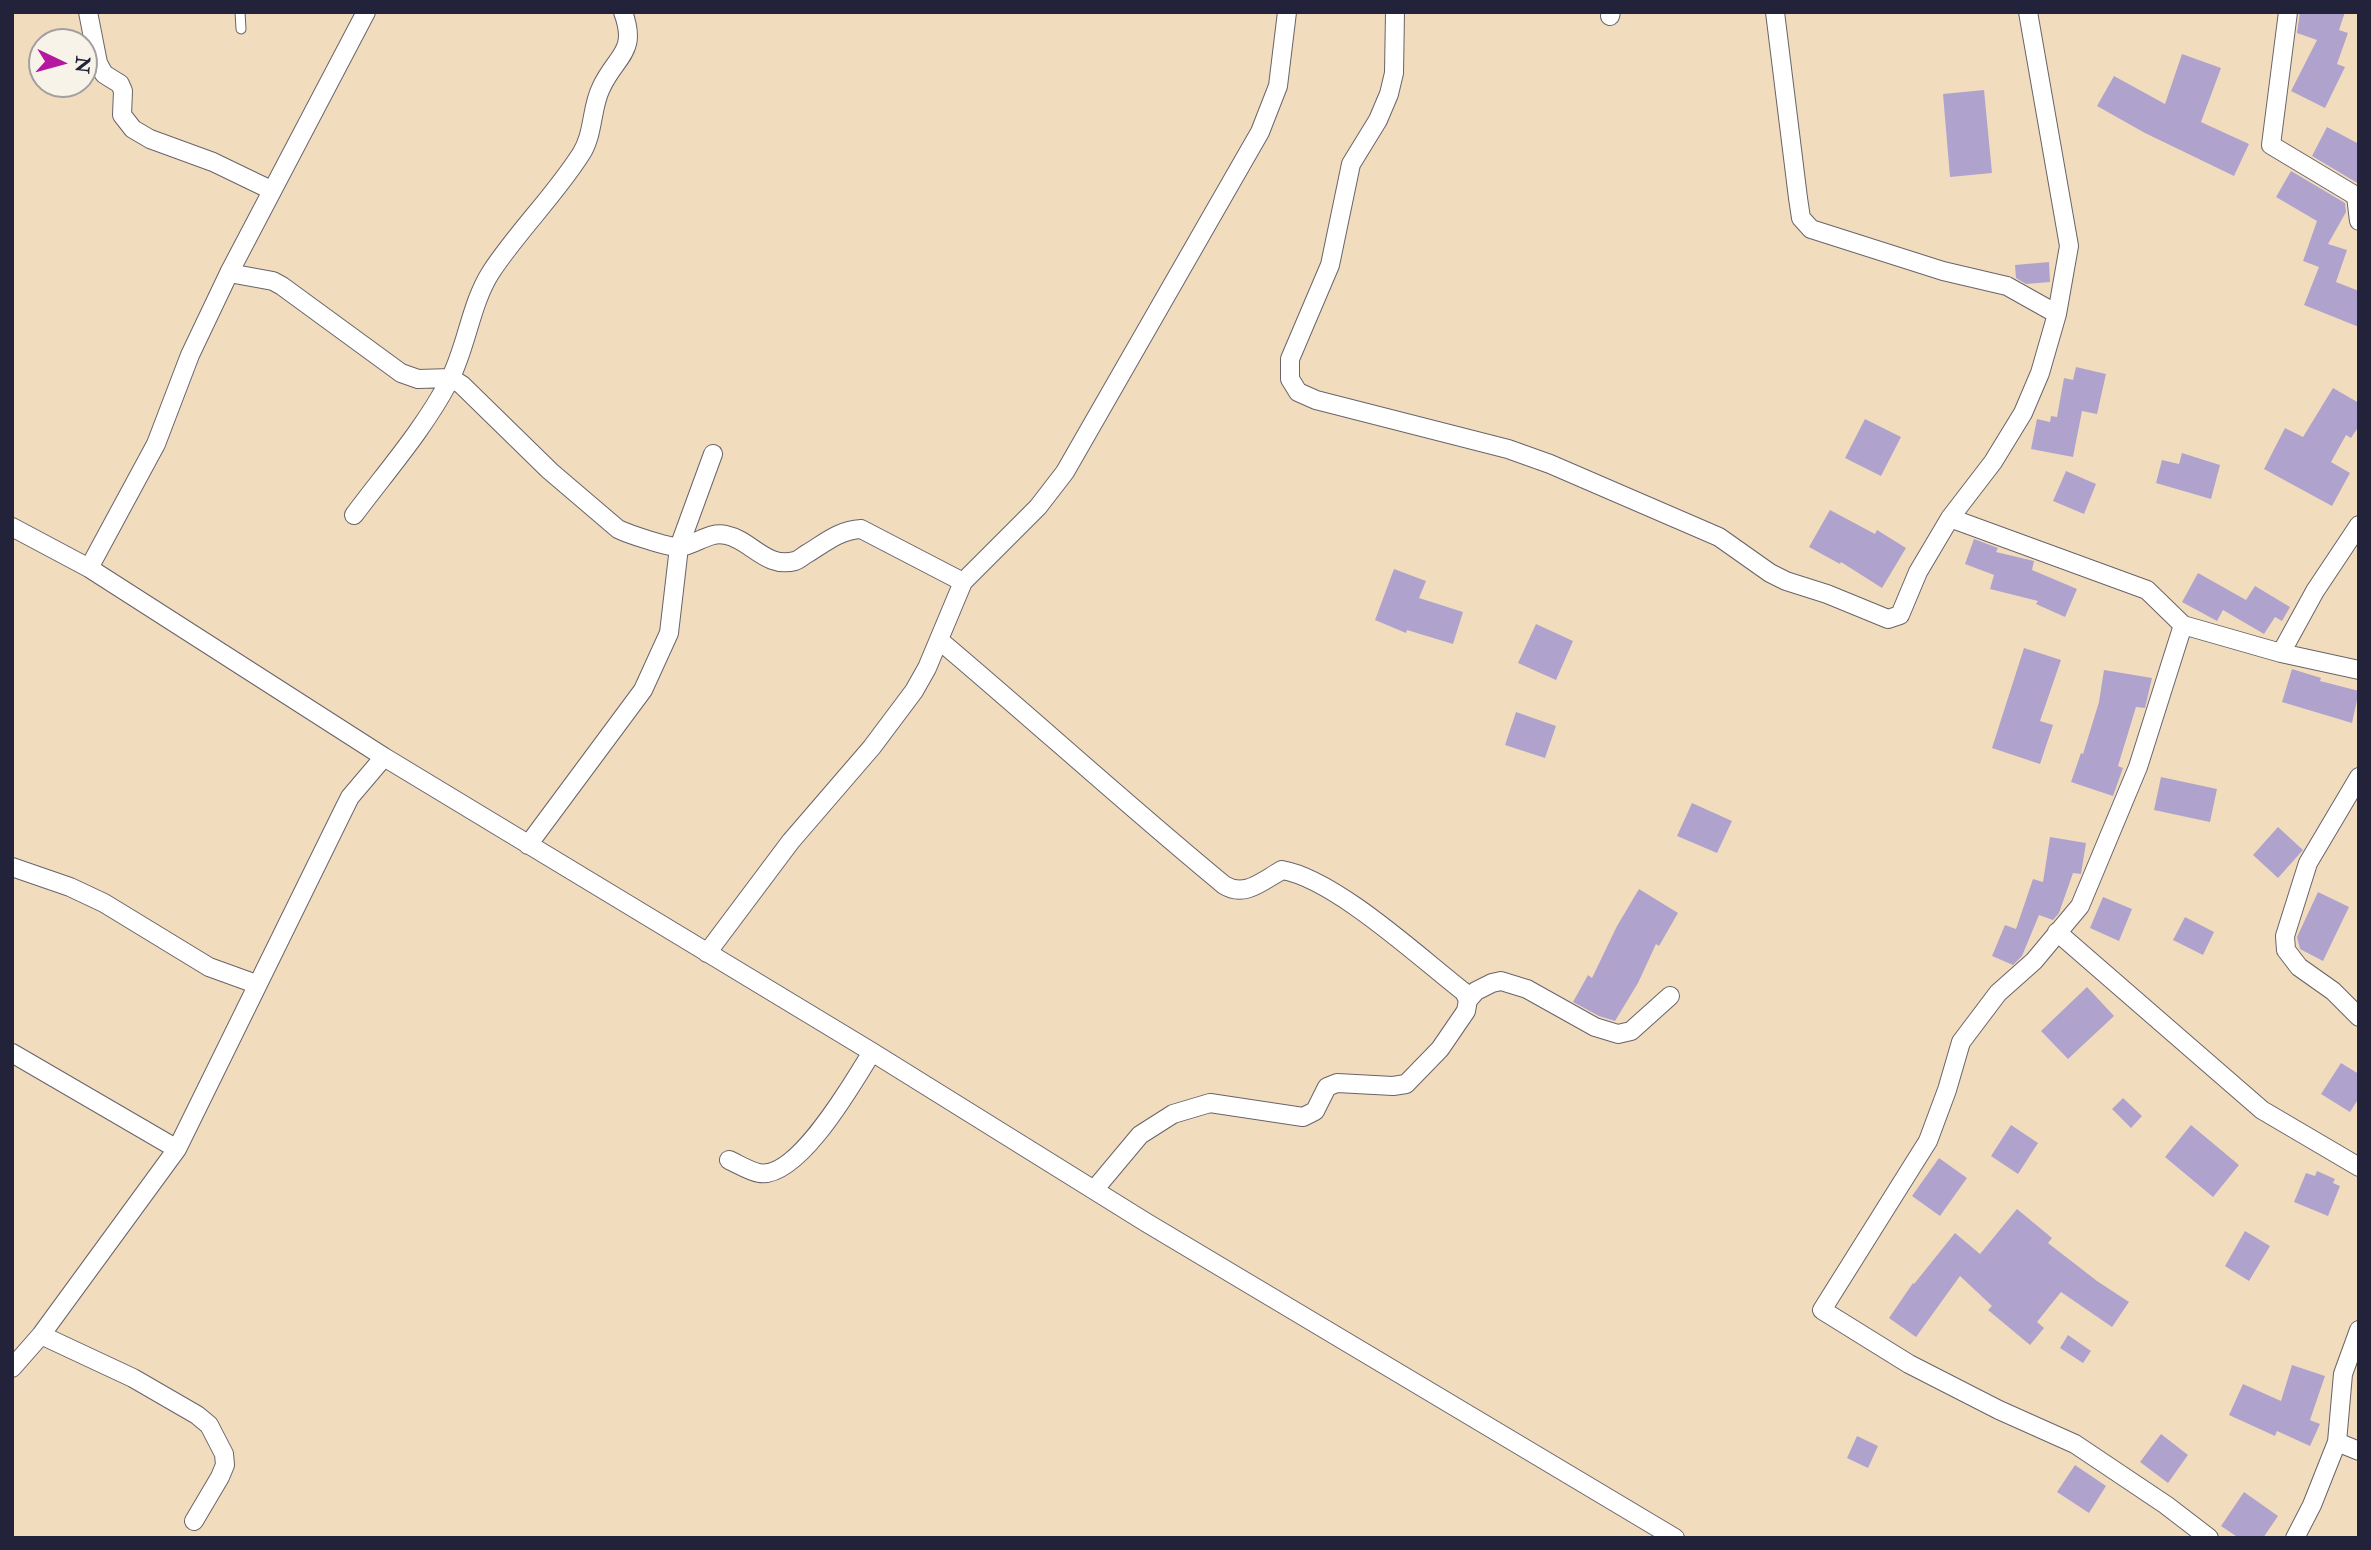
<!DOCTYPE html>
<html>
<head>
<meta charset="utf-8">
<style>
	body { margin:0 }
	#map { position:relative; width:2371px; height:1550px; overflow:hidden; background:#f1ddbe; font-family:"IM FELL Double Pica",serif }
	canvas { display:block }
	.frame { position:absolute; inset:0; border:14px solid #22223b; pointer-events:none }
	.north { position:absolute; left:28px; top:28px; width:70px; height:70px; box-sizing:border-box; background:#f7f3e8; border:2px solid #a29fa3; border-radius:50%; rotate:95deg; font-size:19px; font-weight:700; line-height:28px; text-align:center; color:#22223b }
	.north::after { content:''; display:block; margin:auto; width:24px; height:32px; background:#b5179e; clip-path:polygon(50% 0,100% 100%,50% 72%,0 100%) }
</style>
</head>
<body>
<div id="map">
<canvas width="2371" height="1550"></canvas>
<div class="frame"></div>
<div class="north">N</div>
</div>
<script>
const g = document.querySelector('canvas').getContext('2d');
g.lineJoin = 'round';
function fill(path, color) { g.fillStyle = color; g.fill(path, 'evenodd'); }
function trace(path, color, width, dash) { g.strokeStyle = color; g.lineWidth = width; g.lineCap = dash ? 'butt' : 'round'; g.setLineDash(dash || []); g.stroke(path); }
fill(new Path2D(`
	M2300 12H2345L2339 30 2348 33 2337 64 2345 67 2325 108 2291 91 2317 40 2297 33Z
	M2182 54 2221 68 2201 122 2249 144 2234 176 2145 133 2097 106 2114 76 2165 104Z
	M1984 90 1992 173 1950 177 1943 94Z
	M2327 127 2359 144V184L2312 156Z
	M2291 171 2345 203 2346 212 2328 244 2347 250 2336 282 2359 291V327L2304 305 2319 267 2303 261 2317 221 2276 197Z
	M2049 262 2050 282 2026 284 2016 278 2015 265Z
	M2076 367 2106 374 2097 414 2082 411 2073 457 2031 449 2037 419 2050 422 2051 416 2057 417 2064 378 2073 380Z
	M2333 388 2359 403V426L2351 438 2346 435 2331 462 2350 473 2332 506 2264 469 2285 428 2303 437Z
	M1865 419 1901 437 1881 476 1845 458Z
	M2182 453 2220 465 2211 499 2156 483 2162 460 2179 464Z
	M2066 471 2096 484 2084 514 2053 501Z
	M1830 510 1875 534 1877 530 1906 548 1882 588 1841 562 1840 564 1809 547Z
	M1974 539 1998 548 1996 552 2034 561 2032 570 2077 589 2065 617 2036 604 2038 601 1990 589 1994 575 1965 564Z
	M1394 569 1426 581 1419 598 1463 612 1453 644 1407 630 1406 633 1375 620Z
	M2198 573 2246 600 2255 586 2290 607 2282 621 2275 617 2264 634 2223 610 2217 621 2182 602Z
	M1536 624 1573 641 1556 680 1518 663Z
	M2024 648 2061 660 2040 721 2053 725 2040 764 1992 748Z
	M2292 669 2321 678 2320 681 2359 691 2352 723 2282 702Z
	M2104 670 2152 678 2145 708 2136 707 2118 766 2123 768 2113 796 2071 782 2081 753 2083 754 2099 702Z
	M1516 712 1556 726 1545 758 1505 745Z
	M2161 777 2217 789 2210 822 2154 810Z
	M1692 803 1732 821 1717 853 1677 836Z
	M2278 827 2303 850 2278 878 2253 855Z
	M2050 837 2086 843 2081 874 2073 873 2059 913 2053 920 2039 915 2022 956 2013 965 1992 956 2005 925 2016 929 2033 879 2043 882Z
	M1639 889 1678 913 1659 946 1656 944 1638 983 1615 1021 1599 1016 1573 1002 1588 975 1592 978 1617 926Z
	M2318 892 2349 907 2323 961 2300 949 2297 937Z
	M2103 897 2132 909 2119 941 2090 928Z
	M2185 917 2214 932 2203 955 2173 940Z
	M2087 987 2114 1016 2068 1059 2041 1031Z
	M2341 1063 2359 1074V1098L2350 1112 2321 1094Z
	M2123 1098 2142 1116 2131 1128 2112 1109Z
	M2011 1125 2038 1143 2018 1174 1991 1156Z
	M2191 1125 2239 1165 2213 1197 2165 1157Z
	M1939 1158 1967 1178 1940 1216 1912 1196Z
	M2317 1171 2335 1179 2333 1183 2340 1186 2328 1216 2294 1202 2306 1173 2315 1176Z
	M2017 1209 2052 1238 2048 1243 2097 1281 2129 1302 2112 1327 2061 1292 2037 1322 2044 1328 2030 1345 1988 1310 1992 1306 1960 1276 1916 1337 1889 1318 1913 1283 1914 1284 1955 1233 1980 1254Z
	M2245 1231 2270 1246 2249 1281 2225 1266Z
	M2068 1335 2091 1351 2083 1363 2060 1348Z
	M2292 1365 2325 1376 2310 1420 2320 1424 2310 1446 2277 1431 2275 1436 2229 1415 2243 1384 2281 1401Z
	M2161 1434 2188 1455 2168 1483 2140 1462Z
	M1857 1436 1878 1446 1868 1468 1847 1458Z
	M2075 1465 2106 1486 2089 1513 2057 1492Z
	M2244 1492 2278 1516 2263 1538H2239L2221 1526Z`), '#afa3cd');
const lane = new Path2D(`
	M240 12 241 29`);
const street = new Path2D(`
	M88 12 98 63 104 74 120 84 123 91 122 115 133 129 150 139 213 162 271 190
	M1395 12 1394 73 1389 94 1378 120 1351 164 1330 265 1290 359V379L1298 392 1316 400 1508 449 1550 464 1719 537 1770 573 1786 581 1827 594 1888 619 1900 615 1918 572 1950 518 1993 462 2023 413 2040 373 2057 314 2069 246 2028 12
	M1775 12 1798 198 1801 218 1811 229 1943 271 2007 286 2057 314
	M2288 12 2271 145 2356 196 2359 221
	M1610 16 1611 12
	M229 273 273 281 282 286 401 373 418 379 451 378 462 385 550 471 618 529C628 534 670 548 680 547 696 545 709 531 726 535 751 540 766 569 795 561 799 560 804 555 808 553 826 542 840 530 861 529L963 582
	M354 515C386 472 424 429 449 381 467 347 470 305 491 272 518 231 555 195 581 154 594 134 591 108 601 88 616 55 638 53 623 12
	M1950 518 2147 590 2183 625 2281 653 2359 670
	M12 527 89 568 384 757 872 1052 1147 1223 1675 1538
	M89 568 156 444 190 355 229 273 366 12
	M2183 625 2138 767 2080 906 2034 961 1998 993 1961 1042 1947 1090 1928 1141 1822 1310 1909 1364 1999 1410 2075 1444 2166 1505 2209 1538
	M939 640C1035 721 1127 805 1224 885 1245 898 1262 881 1282 870 1335 879 1419 957 1464 992L1468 1000
	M2281 653 2315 591 2359 525
	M2359 777 2308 863 2285 936 2286 950 2299 967 2333 991 2359 1017
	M528 845 643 690 669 633 679 547 713 454
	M12 867 70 887 104 903 209 967 256 984
	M2057 932 2262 1110 2359 1167
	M707 953 791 841 872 747 914 691 927 668 963 582 1038 507 1065 472 1260 132 1278 86 1287 12
	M12 1053 177 1149
	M729 1160C738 1164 749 1171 759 1173 798 1180 854 1081 872 1052
	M1094 1190 1140 1135 1173 1114 1210 1103 1303 1117 1315 1111 1327 1087 1337 1083 1393 1086 1406 1084 1440 1049 1466 1011 1468 1000 1476 991 1492 983 1501 981 1527 989 1595 1027 1618 1034 1631 1031 1670 996
	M41 1335 133 1378 197 1415 209 1425 224 1454 225 1465 220 1477 194 1521
	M12 1368 41 1335 177 1149 343 811 350 797 384 757
	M2337 1442 2359 1451
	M2295 1538 2312 1505 2337 1442 2343 1374 2359 1330`);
trace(lane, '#6a6369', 11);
trace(street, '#6a6369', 20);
trace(lane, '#fff', 9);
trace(street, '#fff', 18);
</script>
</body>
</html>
